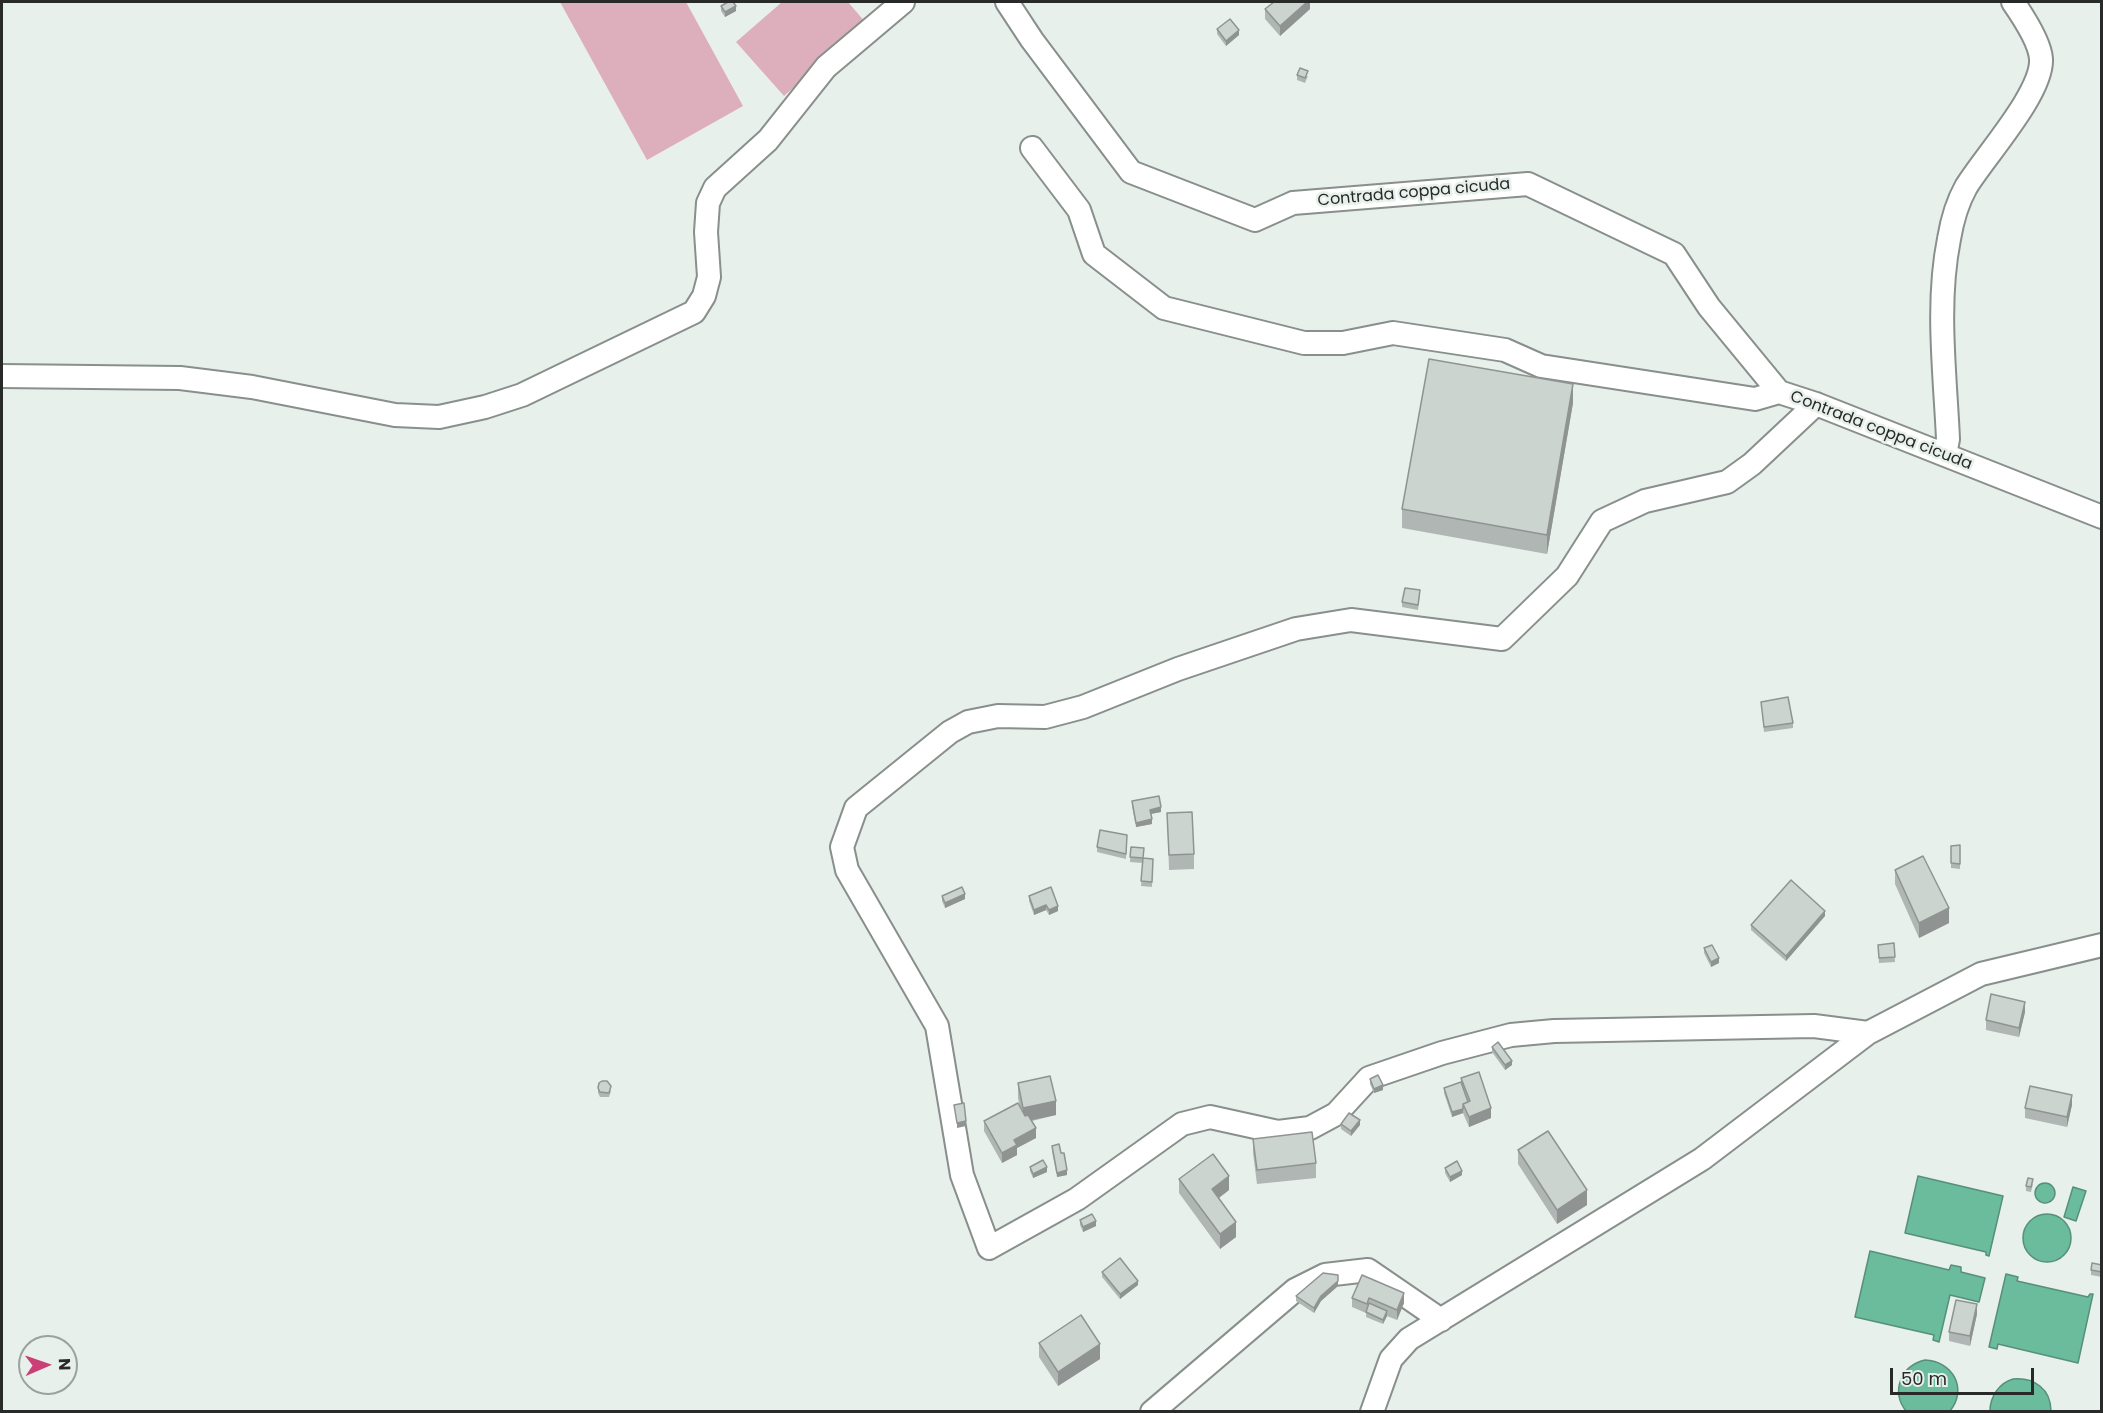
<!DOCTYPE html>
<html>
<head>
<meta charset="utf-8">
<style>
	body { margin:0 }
	#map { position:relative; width:2103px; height:1413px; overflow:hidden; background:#e8f0ec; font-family:Poppins,sans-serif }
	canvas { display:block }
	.frame { position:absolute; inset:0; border:3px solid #272a28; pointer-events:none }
	.north { position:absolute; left:18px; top:1335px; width:60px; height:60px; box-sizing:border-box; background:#e8f0ec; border:2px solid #9ba19e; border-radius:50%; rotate:88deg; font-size:16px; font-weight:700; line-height:24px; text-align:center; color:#272a28 }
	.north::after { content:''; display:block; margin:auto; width:21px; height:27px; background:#c93f76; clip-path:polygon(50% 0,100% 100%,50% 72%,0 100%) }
	.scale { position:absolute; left:1890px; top:1368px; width:144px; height:27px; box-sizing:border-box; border:3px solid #272a28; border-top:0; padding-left:8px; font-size:18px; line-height:21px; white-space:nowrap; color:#272a28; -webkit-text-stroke:4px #e8f0ec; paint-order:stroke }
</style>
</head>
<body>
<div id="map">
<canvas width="2103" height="1413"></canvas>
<div class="frame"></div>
<div class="north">N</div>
<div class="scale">50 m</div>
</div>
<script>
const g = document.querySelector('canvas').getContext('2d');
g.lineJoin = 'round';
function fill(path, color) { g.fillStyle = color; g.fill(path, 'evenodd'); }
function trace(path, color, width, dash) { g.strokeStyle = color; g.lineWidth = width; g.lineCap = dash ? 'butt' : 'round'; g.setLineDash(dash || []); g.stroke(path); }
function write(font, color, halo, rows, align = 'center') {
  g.font = font + ' Poppins,sans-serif'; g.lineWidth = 5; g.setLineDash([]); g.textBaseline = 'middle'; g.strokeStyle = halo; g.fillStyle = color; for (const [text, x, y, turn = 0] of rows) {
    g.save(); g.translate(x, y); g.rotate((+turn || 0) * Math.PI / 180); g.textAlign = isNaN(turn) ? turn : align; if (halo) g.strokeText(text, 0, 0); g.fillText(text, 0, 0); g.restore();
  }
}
fill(new Path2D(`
	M560 2H686L743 106 647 160Z
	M782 2H848L866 23 784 96 736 42Z`), '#ddafbc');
const water = new Path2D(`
	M1918 1176 2003 1196 1989 1256 1986 1255V1252L1905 1233Z
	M2035 1193a10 10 0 1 1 20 0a10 10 0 1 1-20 0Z
	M2073 1187 2086 1191 2076 1221 2064 1217Z
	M2023 1238a24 24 0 1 1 48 0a24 24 0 1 1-48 0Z
	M1870 1251 1949 1270 1951 1265 1961 1267V1272L1985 1278 1979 1302 1950 1295 1939 1342 1933 1340 1934 1335 1855 1317Z
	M2006 1274 2018 1277 2017 1281 2088 1297 2090 1294H2093L2078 1363 1998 1344 1997 1349 1989 1347Z
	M1925 1360C1953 1361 1968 1389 1950 1411H1906C1891 1392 1900 1366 1925 1360Z
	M2013 1379C2034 1377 2051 1389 2051 1411H1990C1990 1397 1999 1383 2013 1379Z`);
fill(water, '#6abc9d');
trace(water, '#56907a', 1.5);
const minor = new Path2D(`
	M1007 2 1032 40 1131 172 1255 220 1293 203 1528 184 1674 254 1709 307 1779 392 1816 404 2102 517
	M1032 148 1079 210 1094 254 1164 308 1304 343H1343L1393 333 1505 350 1541 366 1755 399 1779 392
	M2 376 180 378 252 387 395 415 439 417 485 407 522 395 694 312 704 296 709 277 706 232 708 203 715 188 768 140 826 67 903 2
	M1816 404 1752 464 1727 482 1645 501 1602 521 1567 576 1502 639 1351 620 1296 629 1178 669 1083 707 1045 717 998 716 968 722 950 732 856 808 842 847 847 870 937 1026 962 1175 989 1248 1077 1199 1182 1124 1210 1117 1278 1132 1310 1128 1336 1114 1369 1078 1442 1053 1511 1035 1554 1031 1814 1026 1868 1033
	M1945 455 1948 439C1945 373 1936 304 1949 239 1952 221 1957 203 1966 187 1984 157 2043 93 2041 59 2040 42 2022 15 2013 2
	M1152 1412 1295 1290 1325 1275 1368 1270 1441 1320
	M1372 1412 1391 1359 1409 1339 1702 1159 1868 1033 1981 974 2102 945`);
trace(minor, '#888f8c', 26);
trace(minor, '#fff', 22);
fill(new Path2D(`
	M1310 2V9L1280 36 1265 19V9Z
	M721 6 736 11 725 17 721 11Z
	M1217 29 1239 35 1226 46 1217 34Z
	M1297 75 1308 76 1305 83 1297 80Z
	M1573 403 1547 554 1402 528V509Z
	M1420 595 1418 610 1402 607V602Z
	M1761 702 1793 723V728L1764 732Z
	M1132 801 1161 812 1151 814 1152 824 1136 827 1132 806Z
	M1167 813 1194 854V869L1169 870Z
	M1127 840 1126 859 1097 852V847Z
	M1960 845V869L1951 868V846Z
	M1131 847 1143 858 1153 859 1152 887 1141 886 1143 863 1130 862Z
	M1895 870 1949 923 1919 938 1895 884Z
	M942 896 965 899 945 908 942 901Z
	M1029 896 1058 911 1049 915 1046 910 1034 915 1029 901Z
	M1825 916 1786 961 1751 930V925Z
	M1894 943 1895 962 1879 963 1878 945Z
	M1704 948 1719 963 1711 967 1704 953Z
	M2025 1012 2019 1037 1986 1030V1020Z
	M1492 1047 1512 1065 1505 1070 1492 1052Z
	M1461 1078 1491 1118 1469 1127 1463 1113 1452 1117 1444 1093V1088L1461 1082Z
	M1370 1079 1383 1090 1374 1093 1370 1084Z
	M1018 1083 1056 1115 1032 1121 1036 1138 1017 1148V1155L1002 1163 984 1131V1121L1020 1108 1018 1098Z
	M598 1088 611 1091 609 1097H600L598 1093Z
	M2072 1105 2067 1127 2025 1118V1108Z
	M1341 1124 1360 1125 1351 1136 1341 1129Z
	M1253 1139 1316 1163V1178L1257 1184 1253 1153Z
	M1052 1146 1061 1153 1067 1175 1057 1177 1052 1151Z
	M1518 1150 1587 1205 1557 1224 1518 1164Z
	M1030 1167 1047 1172 1033 1178 1030 1171Z
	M1445 1168 1462 1175 1450 1182 1445 1173Z
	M1179 1179 1229 1190 1219 1198 1236 1237 1220 1249 1179 1193Z
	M2033 1184 2031 1192 2026 1191V1186Z
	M1080 1220 1096 1226 1083 1232 1080 1225Z
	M2102 1236V1252H2100V1242Z
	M2102 1265V1277L2091 1275V1270Z
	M1102 1272 1138 1285 1120 1299 1102 1277Z
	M1362 1275 1404 1303 1397 1320 1387 1316 1383 1324 1366 1317V1313L1352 1307V1298Z
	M1338 1286 1321 1301 1314 1313 1296 1301V1296Z
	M1977 1314 1970 1346 1949 1341V1332Z
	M1039 1343 1100 1359 1058 1386 1039 1357Z`), '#afb6b3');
fill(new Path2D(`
	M1307 2H1310V9L1280 36V26Z
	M736 6V11L725 17V12Z
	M1239 30V35L1226 46V41Z
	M1573 384V403L1547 554V535Z
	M1161 807V812L1150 814V810Z
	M1152 819V824L1136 827V823Z
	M965 894V899L945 908V903Z
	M1046 905V910L1034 915V910Z
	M1058 906V911L1049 915V910Z
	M1949 908V923L1919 938V923Z
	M1825 911V916L1786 961V956Z
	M1719 958V963L1711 967V962Z
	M2025 1002V1012L2019 1037V1028Z
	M1512 1061V1065L1505 1070V1065Z
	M1383 1085V1090L1374 1093V1089Z
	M2072 1095V1105L2067 1127V1117Z
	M1056 1101V1115L1023 1122V1108Z
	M1491 1108V1118L1469 1127V1117Z
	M1463 1109V1113L1452 1117V1112Z
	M1360 1120V1125L1351 1136V1131Z
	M966 1121V1126L957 1128V1123Z
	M1036 1128V1138L1017 1148V1155L1002 1163V1153L1014 1140Z
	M1047 1167V1172L1033 1178V1174Z
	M1067 1170V1175L1057 1177V1173Z
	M1462 1171V1175L1450 1182V1177Z
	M1229 1176V1190L1212 1203V1189Z
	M1587 1190V1205L1557 1224V1210Z
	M1096 1221V1226L1083 1232V1227Z
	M1236 1222V1237L1220 1249V1234Z
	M1138 1281V1285L1120 1299V1294Z
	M1338 1281V1286L1321 1301 1314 1313V1308L1321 1296Z
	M1404 1293V1303L1397 1320V1310Z
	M1977 1304V1314L1970 1346V1336Z
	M1387 1311V1316L1383 1324V1320Z
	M1100 1344V1359L1058 1386V1372Z`), '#8f9492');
const building = new Path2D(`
	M728 2H733L736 6 725 12 721 6Z
	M1274 2H1307L1280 26 1265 9Z
	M1230 19 1239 30 1226 41 1217 29Z
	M1300 68 1308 71 1305 78 1297 75Z
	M1429 359 1573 384 1547 535 1402 509Z
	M1405 588 1420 590 1418 605 1402 602Z
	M1788 697 1793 723 1764 727 1761 702Z
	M1159 796 1161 807 1150 810 1152 819 1136 823 1132 801Z
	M1192 812 1194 854 1169 855 1167 813Z
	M1100 830 1127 835 1126 854 1097 847Z
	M1960 845V864L1951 863V846Z
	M1131 847 1144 848 1143 858 1153 859 1152 882 1141 881 1143 858 1130 857Z
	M1923 856 1949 908 1919 923 1895 870Z
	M1791 880 1825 911 1786 956 1751 925Z
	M962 887 965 894 945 903 942 896Z
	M1051 887 1058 906 1049 910 1046 905 1034 910 1029 896Z
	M1894 943 1895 957 1879 958 1878 945Z
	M1712 945 1719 958 1711 962 1704 948Z
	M1991 994 2025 1002 2019 1028 1986 1020Z
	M1498 1042 1512 1061 1505 1065 1492 1047Z
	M1479 1072 1491 1108 1469 1117 1463 1104 1470 1101 1461 1078Z
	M1378 1075 1383 1085 1374 1089 1370 1079Z
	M1050 1076 1056 1101 1023 1108 1018 1083Z
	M602 1081H607L611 1086 609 1093 600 1092 598 1088 599 1083Z
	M1461 1082 1468 1102 1463 1104V1109L1452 1112 1444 1088Z
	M2030 1086 2072 1095 2067 1117 2025 1108Z
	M964 1103 966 1121 957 1123 954 1105Z
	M1018 1103 1025 1116 1028 1115 1036 1128 1014 1140 1017 1145 1002 1153 984 1121Z
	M1349 1113 1360 1120 1351 1131 1341 1124Z
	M1548 1131 1587 1190 1557 1210 1518 1150Z
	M1312 1132 1316 1163 1257 1170 1253 1139Z
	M1059 1144 1061 1153H1064L1067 1170 1057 1173 1052 1146Z
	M1213 1154 1229 1176 1212 1189 1236 1222 1220 1234 1179 1179Z
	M1043 1160 1047 1167 1033 1174 1030 1167Z
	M1457 1161 1462 1171 1450 1177 1445 1168Z
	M2028 1178 2033 1179 2031 1187 2026 1186Z
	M1092 1214 1096 1221 1083 1227 1080 1220Z
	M1120 1258 1138 1281 1120 1294 1102 1272Z
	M2092 1263 2102 1265V1272L2091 1270Z
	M1323 1273 1338 1275V1281L1321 1296 1314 1308 1296 1296Z
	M1362 1275 1404 1293 1397 1310 1369 1298 1367 1304 1352 1298Z
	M1956 1300 1977 1304 1970 1336 1949 1332Z
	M1369 1303 1387 1311 1383 1320 1366 1312Z
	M1081 1315 1100 1344 1058 1372 1039 1343Z`);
fill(building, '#ccd4d0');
trace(building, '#8f9492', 1.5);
write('16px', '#272a28', '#e8f0ec', [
	["Contrada coppa cicuda",1414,193,-5],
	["Contrada coppa cicuda",1881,431,21]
]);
</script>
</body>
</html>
